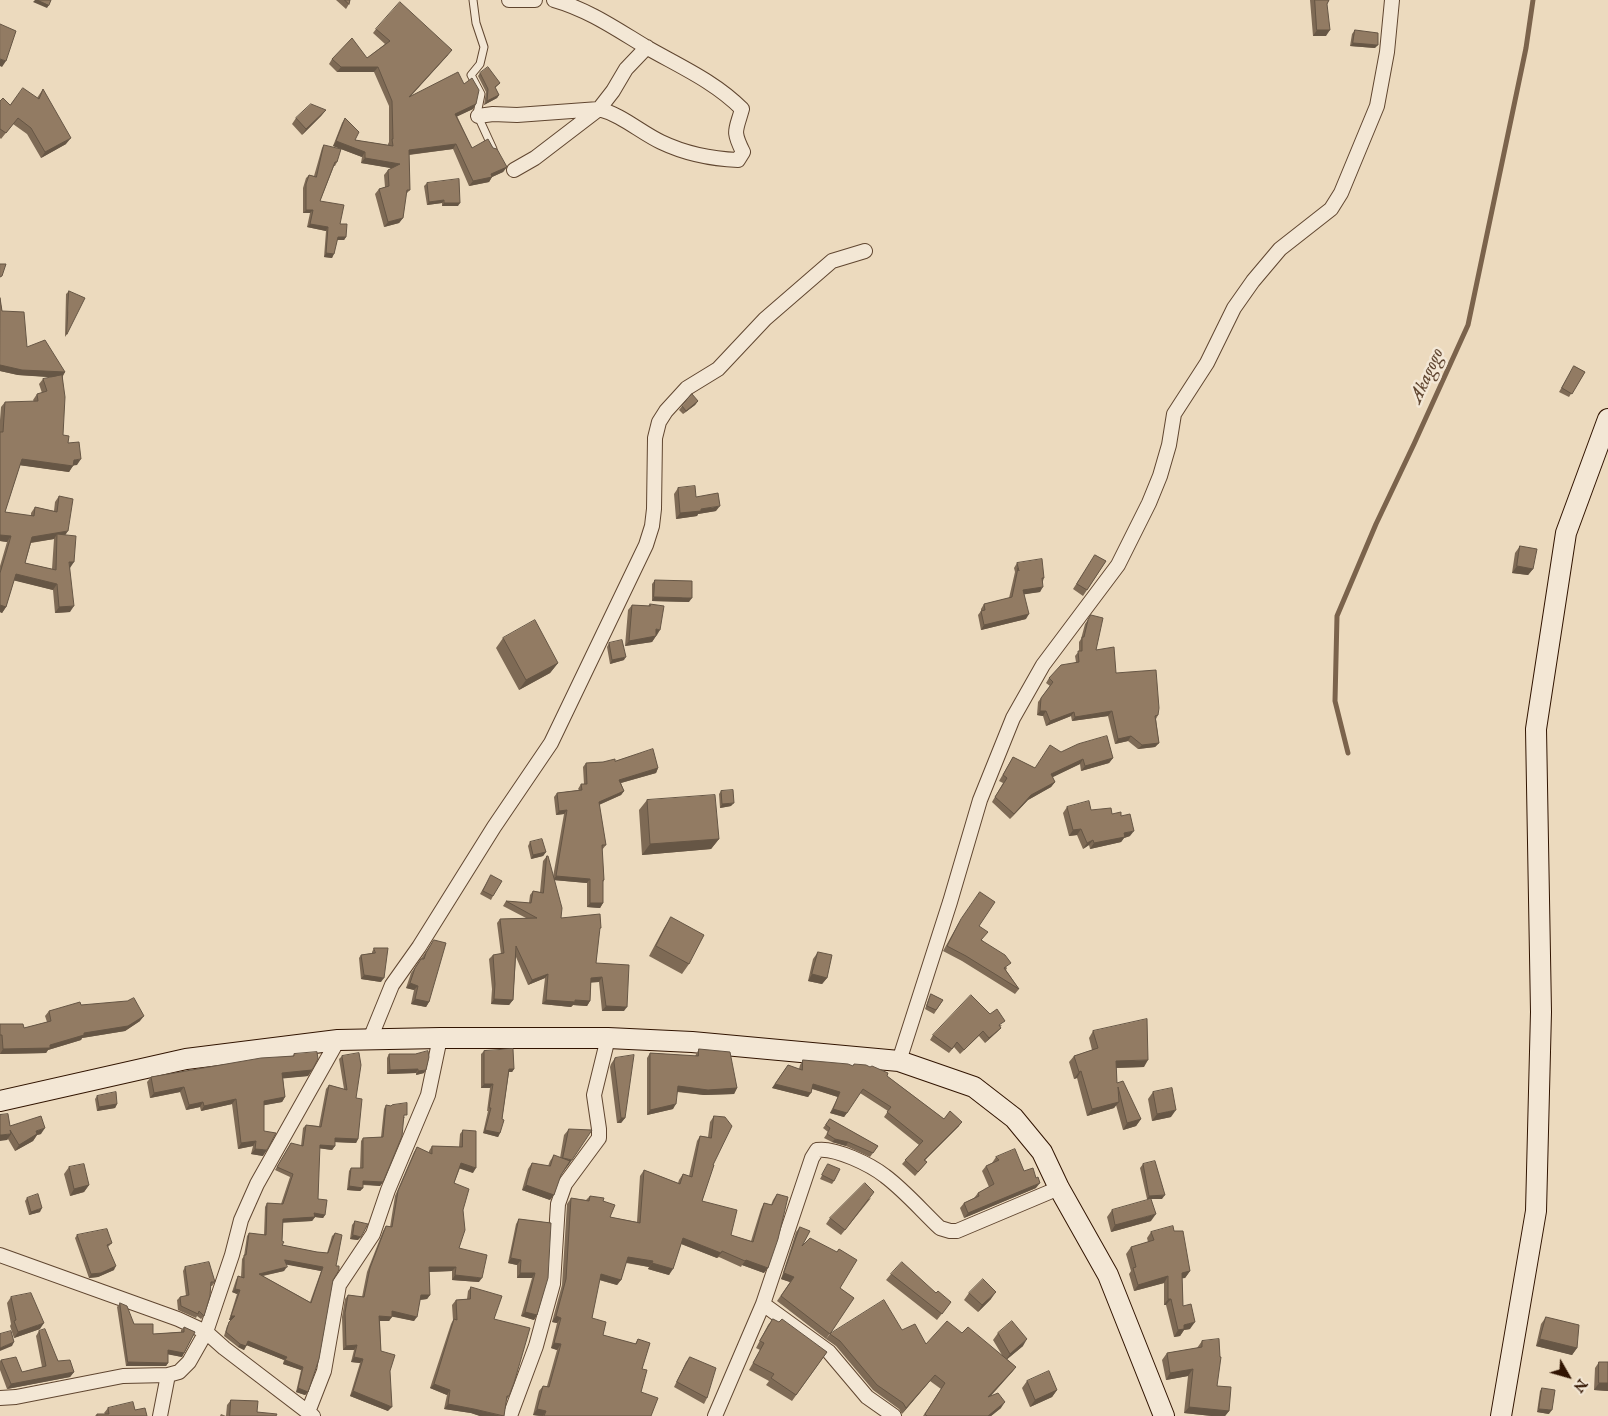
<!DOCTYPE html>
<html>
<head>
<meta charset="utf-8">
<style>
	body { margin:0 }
	#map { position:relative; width:1608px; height:1416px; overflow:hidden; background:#ecdabe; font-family:"IM FELL English",serif }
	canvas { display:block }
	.north { position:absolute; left:1543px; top:1351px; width:50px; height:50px; -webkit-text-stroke:4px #f3e7d5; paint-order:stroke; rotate:128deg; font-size:14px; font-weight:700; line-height:20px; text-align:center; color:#311401 }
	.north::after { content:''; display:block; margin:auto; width:18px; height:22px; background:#311401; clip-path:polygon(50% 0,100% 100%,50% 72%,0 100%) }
</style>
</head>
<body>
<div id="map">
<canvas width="1608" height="1416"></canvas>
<div class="north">N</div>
</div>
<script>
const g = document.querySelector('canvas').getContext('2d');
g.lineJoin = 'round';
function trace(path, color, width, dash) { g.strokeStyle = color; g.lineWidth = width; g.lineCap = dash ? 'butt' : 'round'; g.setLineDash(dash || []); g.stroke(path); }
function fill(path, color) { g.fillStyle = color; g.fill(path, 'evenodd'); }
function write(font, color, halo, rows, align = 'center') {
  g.font = font + ' "IM FELL English",serif'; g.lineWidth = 5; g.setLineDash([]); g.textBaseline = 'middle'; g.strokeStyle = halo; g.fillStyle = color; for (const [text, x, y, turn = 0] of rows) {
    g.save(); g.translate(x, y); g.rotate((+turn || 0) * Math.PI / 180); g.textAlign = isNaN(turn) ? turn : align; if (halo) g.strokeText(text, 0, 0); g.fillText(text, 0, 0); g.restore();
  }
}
trace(new Path2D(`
	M1348 753 1335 701 1337 616 1376 524 1414 444 1468 325 1526 48 1533 0`), '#7b634c', 5);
const lane = new Path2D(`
	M473 0 476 23 484 47 480 64 471 75 481 94 477 114 493 149`);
const street = new Path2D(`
	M509 0H535
	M478 116 493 114 517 115 599 109C622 115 640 132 661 142 684 153 713 159 738 160L743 152C732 130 736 131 742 109 714 81 679 66 646 47 616 29 589 10 554 0
	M514 170 535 158 599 109 613 91 626 69 647 47
	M370 1039 392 985 419 947 494 827 551 743 646 545 652 526 654 509 655 438 659 422 666 411 687 388 718 369 765 319 832 261 865 251
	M899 1061 950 902 980 800 1013 718 1043 665 1118 565 1149 503 1160 476 1169 445 1174 414 1207 363 1234 308 1253 281 1280 249 1331 209 1341 193 1377 106 1387 52 1392 0
	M0 1255 178 1319 206 1332 224 1348 313 1416
	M763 1304 829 1352 867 1397 894 1416
	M0 1398 16 1397 123 1376 168 1375 179 1372 189 1362 206 1332 232 1255 241 1220 257 1184 338 1040
	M308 1412 324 1371 339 1285 373 1234 388 1190 428 1095 440 1038
	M160 1416 168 1375
	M510 1416 536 1346 553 1284 558 1204 565 1184 599 1138V1129L594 1095 608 1038
	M715 1416 763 1304 812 1158 817 1150C835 1147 871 1165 885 1176 905 1191 922 1211 940 1228L950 1231H957L1059 1188`);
const secondary = new Path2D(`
	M0 1101 186 1059 338 1040 440 1038H608L692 1042 899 1061 974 1087 1014 1118 1042 1152 1059 1188 1108 1275 1164 1416
	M1501 1416 1536 1211 1541 1012 1536 729 1566 533 1608 419`);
trace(lane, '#604630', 9);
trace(street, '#604630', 16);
trace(secondary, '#311401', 22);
trace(lane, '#f3e7d5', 7);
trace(street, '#f3e7d5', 14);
trace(secondary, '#f3e7d5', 20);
fill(new Path2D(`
	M336 0H350L349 4 346 9Z
	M1310 0H1329L1327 4 1326 36H1313Z
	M376 29 448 55 411 96 464 84 476 104 473 109 457 116 472 148H493L507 167 503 172 492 177 489 182 469 186 453 149 409 155 410 190 406 194 403 218 399 223 384 227 375 194 379 189 385 187 384 175 388 170 392 168 361 163 362 157 333 146 342 123 345 118 355 140 388 145V144L389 142V106L374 72H337L329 64 332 59 367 58 385 44 373 33Z
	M1355 30 1375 48 1350 46 1352 34Z
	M480 73 500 83 495 88 499 95 497 98 484 105 486 92 478 76Z
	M43 89 66 144 41 158 27 134 13 124 1 139 0 138V101L10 105 37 98Z
	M326 110 321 116 302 135 292 124 296 118Z
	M324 145 337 162 335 166H334L320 201 340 224 346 237 344 240H337L332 258 324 257 326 231 307 227 310 213H303V188L306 178 309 175 314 176 322 148Z
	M427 183 458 206H442V203L427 205 424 186Z
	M69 291 67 334 65 337 66 294Z
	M0 298 2 311 27 347 65 372 63 376V435L68 443 77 465H73L69 472 20 465 5 512 31 516V513L35 507 54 511 55 502 59 496 70 568V612L55 613 53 590 14 580 6 607 2 613 0 612V566L7 542 0 541V420L1 407 5 402H34L33 400 37 394 42 393 39 384 43 379 53 377 18 375 0 371ZM54 539 52 569 25 563 31 543Z
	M1574 366 1585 372 1569 397 1559 392Z
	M698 401 695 405 683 414 679 410 682 406Z
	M678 488 696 497 716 511 698 514 697 516 676 519 674 494Z
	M1520 546 1533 569 1528 575 1512 573 1515 553Z
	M1095 555 1106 561 1083 596 1073 589Z
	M1017 563 1044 578 1043 581 1040 592 1024 594 1026 619 981 630 978 615 981 611V609L984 604 1009 598 1015 572 1014 568Z
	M655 580 689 602 652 601V584Z
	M650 604 657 635 656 636 652 642 625 646 628 610 632 605 648 606Z
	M1091 615 1096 650 1116 673 1158 715 1156 719 1159 743 1155 747 1138 749 1128 741 1115 744 1108 716 1072 721 1071 716 1046 726 1043 716 1037 715 1038 702 1050 686 1046 683 1049 678 1076 662 1075 656 1079 651V642L1081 639 1085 624Z
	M503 638 558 663 550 673 519 690 496 648Z
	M609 643 624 660 610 664 607 647Z
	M1061 752 1113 758 1109 763 1081 771 1080 764 1052 777 1055 782 1051 787 1028 800 1010 819 992 802 1003 783 999 781 1013 757 1035 768Z
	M615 761 658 768 656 773 621 783 624 791 621 795 599 805 606 845 602 850 604 880 603 882V903L600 908 587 907V883L554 880 561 918 599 931 596 963 624 1011H602L599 982H591L590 1001 587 1006 573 1005 571 1007 542 1004 545 978 528 985 516 957 513 1000 509 1005 491 1004 492 989 489 959 493 955 501 954 497 923 500 919 526 918 503 906 506 901 529 903 530 895 533 891 540 892 543 861 547 856 553 877 564 814 556 815 554 797 557 793 579 790 578 789 581 784H584L583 767 586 763 603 762Z
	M721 791 731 806 720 808 719 794Z
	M647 800 719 839 711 849 642 855 639 810Z
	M1067 807 1091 810 1121 816 1130 836 1124 838 1121 842 1090 849 1089 845 1083 849 1077 835 1069 836 1063 813Z
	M530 842 546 852 543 856 531 859 528 846Z
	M491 875 493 896 491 900 480 894Z
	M980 892 979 926 982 940 1007 968 1006 970 1019 989 1015 994 962 961 943 951 958 924Z
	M671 917 689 964 682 974 649 956 664 928Z
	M434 940 429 1002 426 1007 411 1004 414 990 406 988 411 973Z
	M374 948 381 982 361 979 359 958 361 955 372 953V952Z
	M818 952 827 978 822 984 808 981 813 959Z
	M931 994 943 1000 934 1014 925 1009 929 998Z
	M81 1005 140 1021 125 1031 82 1038 81 1040 48 1050 46 1053 0 1054V1024L24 1028 47 1022 45 1016 49 1011Z
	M1002 1025 1000 1027 1001 1028 997 1032 985 1043 979 1036 960 1054 954 1047 949 1053 930 1040 933 1035Z
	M1093 1031 1144 1067 1116 1068 1117 1083 1141 1119 1136 1126 1123 1130 1116 1105 1114 1108 1087 1116 1077 1078 1074 1079 1069 1062 1074 1056 1092 1050 1089 1038Z
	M699 1049 737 1088 734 1094 704 1095 677 1092 673 1109 647 1115V1058L650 1053 695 1056Z
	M484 1051 514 1069 512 1072H509L500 1133 498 1137 483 1133 488 1111H487L490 1088H481V1054Z
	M294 1054 312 1070 308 1076 283 1078 285 1097 282 1102 264 1105 263 1156 251 1154 253 1146 238 1149 232 1104 201 1111 200 1107 186 1110 180 1092 150 1098 147 1082 151 1077 293 1056Z
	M389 1054H415L424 1073 416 1075V1073L387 1074V1058Z
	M342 1056 356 1098 358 1139 356 1143 335 1142V1146L332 1150 319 1148 318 1199 325 1215 323 1218 315 1217 312 1221 283 1222 282 1241V1245L317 1252 327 1253 332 1236 335 1233 333 1280 308 1392 305 1395 296 1392 301 1370 283 1364 284 1360 247 1345 244 1350 238 1347 224 1336 227 1326 232 1320H229L237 1294 232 1292 236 1280 238 1276 241 1277 242 1259 244 1256 247 1236 249 1233 264 1235 265 1207 267 1203 281 1204 290 1177 275 1170 291 1143 301 1146 303 1128 306 1125 319 1126 326 1089 329 1085 344 1089 339 1059ZM286 1264 321 1271 310 1302 263 1276 284 1271Z
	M615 1058 625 1118 621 1123H617L610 1067 611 1064Z
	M803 1060 887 1076 944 1119 959 1126 925 1160 927 1162 915 1176 902 1164 919 1145 884 1117 888 1111 860 1093 844 1117 830 1113 838 1097 812 1089 808 1097 772 1088 788 1065 799 1069 800 1065Z
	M1153 1092 1171 1117 1152 1121 1148 1099Z
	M97 1096 117 1104 115 1108 97 1111 95 1099Z
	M386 1105 391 1106 392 1105 405 1118H404L383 1182 380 1186 363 1185V1188L360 1191 347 1190 349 1171 351 1168H360L361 1141 363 1138 381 1137 384 1109Z
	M714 1116 713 1165 702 1201 731 1235 751 1241 761 1209 764 1203 771 1205 773 1200 777 1194 764 1273 742 1265 741 1267 719 1257 717 1258 681 1244 669 1275 648 1269 649 1267 626 1263 621 1280 617 1285 599 1280 592 1318 603 1335 635 1344 638 1339 642 1369 641 1392 651 1416H539L533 1415 539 1391 543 1386H547L557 1350 551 1348 557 1323 552 1322 562 1285 567 1204 571 1198 586 1200 590 1196 603 1201 610 1217 637 1222 640 1176 644 1170 678 1183 679 1180 683 1174 689 1176 697 1141 700 1136 708 1137 710 1122Z
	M830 1119 878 1146 870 1157 846 1146 832 1142 824 1138 828 1132 823 1128Z
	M10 1126 41 1134 37 1135 33 1141 15 1151 8 1139 7 1140Z
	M569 1129 568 1166 561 1175 550 1200 522 1190 528 1169 532 1163 548 1166 550 1161 554 1155 560 1158 564 1135Z
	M463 1130 473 1173 460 1168 454 1183 463 1210 459 1248 479 1282 452 1280V1271L429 1272 430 1295 427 1299 420 1300 414 1321 392 1316 389 1321H380L381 1351 390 1371 388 1411 350 1396 360 1363 351 1362 354 1350H343L342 1317 345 1299 348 1295 362 1297 367 1272 383 1231 386 1226 390 1227 395 1196 414 1152 417 1147 429 1153V1151L432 1146 459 1147 460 1134Z
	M996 1157 1024 1171 1036 1188 964 1218 960 1208 964 1203 974 1198 978 1193 989 1187 982 1171 986 1166 992 1163Z
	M828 1164 834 1181 832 1184 820 1179Z
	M1143 1164 1162 1199H1147L1140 1168Z
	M69 1167 89 1185 84 1192 70 1196 64 1174Z
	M27 1198 40 1212 29 1215 25 1201Z
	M871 1198 841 1235 826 1224 830 1218Z
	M1112 1210 1151 1221 1111 1232 1107 1217Z
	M519 1219 551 1223 537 1315 534 1320 521 1316 532 1278H517V1265L508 1263 516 1224Z
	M355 1221 358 1240 350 1239 352 1225Z
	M800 1227 802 1246 837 1252 839 1249 840 1288 854 1298 826 1339 777 1301 790 1282 781 1279 796 1232Z
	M1174 1231 1190 1271 1185 1278H1182L1183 1306 1190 1329 1184 1330 1180 1336 1174 1337 1166 1305H1164V1283L1134 1291 1129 1274 1131 1271 1126 1254 1131 1247 1148 1242 1147 1238 1151 1232Z
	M77 1235 112 1243 108 1247 114 1270 98 1277 89 1278 75 1238Z
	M185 1267 215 1282 212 1286H211L204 1316 201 1319 197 1316 196 1318 178 1310 177 1300 180 1297 186 1296 183 1271Z
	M891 1274 936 1293 951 1302 937 1320 886 1280Z
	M471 1287 494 1319 509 1396 506 1401 504 1416H480L471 1413 444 1409 447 1395 430 1388 451 1324 453 1320 452 1305 456 1300 467 1299 468 1291Z
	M969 1293 991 1299 978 1312 964 1300Z
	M11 1297 40 1329 14 1338 10 1326 11 1324 7 1303Z
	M120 1303 134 1324 153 1334 181 1332V1330L184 1327 195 1332 182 1357 168 1354V1363L166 1366H126L117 1307Z
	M1546 1317 1577 1348 1572 1355 1536 1346 1541 1324Z
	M773 1319 827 1352 792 1401 766 1385 769 1381 749 1370 760 1350 756 1348 768 1325Z
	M902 1330 926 1344 962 1333 1002 1355 993 1340 998 1333 1023 1346 1007 1359 1016 1367 1012 1372 990 1397 1001 1408 991 1416H923L941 1389 930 1381 902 1414 899 1409 873 1390 836 1346 826 1339 830 1334Z
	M39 1331 58 1361 74 1372 70 1377 7 1389 0 1370V1361L1 1360 22 1372 42 1367 36 1336Z
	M1202 1341 1217 1386 1229 1411 1225 1416H1212L1184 1413 1188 1376 1166 1380 1162 1360 1167 1353 1197 1348Z
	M690 1357 707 1398 704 1404 674 1387 686 1362Z
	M1599 1362H1608V1391L1594 1390 1595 1368Z
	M1027 1381 1057 1390 1052 1397 1030 1407 1022 1388Z
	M1542 1388 1549 1414 1537 1412 1540 1391Z
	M231 1400 257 1412 276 1416H220L221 1414 226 1416 227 1405Z
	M108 1408 135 1410 147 1416H95L97 1414H105L104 1413Z`), '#7e6a55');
fill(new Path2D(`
	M35 0H38L49 5 47 8 33 2Z
	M1317 30H1330L1326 36H1313Z
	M1353 43 1378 45 1375 48 1350 46Z
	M452 50 448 55 405 102 409 97Z
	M0 59 6 61 2 67 0 66Z
	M341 67H378L374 72H337Z
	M499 95 497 98 484 105 487 101Z
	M476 104 473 109 452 119 455 114Z
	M326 110 321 116 302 135 306 129Z
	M71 138 66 144 41 158 45 152Z
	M336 141 365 152 362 157 333 146Z
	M456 144 453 149 406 155 409 150Z
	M365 158 400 164 396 169 361 163Z
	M507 167 503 172 492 177 489 182 469 186 473 181 491 174Z
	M444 200 442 203 427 205 429 202Z
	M444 203H460L458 206H442Z
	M306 210H313L310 213H303Z
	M403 218 399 223 384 227 388 222Z
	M310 224 328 227 326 231 307 227Z
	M338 237H346L344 240H335Z
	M326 253 334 254 332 258 324 257Z
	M0 365 65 372 61 378 18 375 0 371Z
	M698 401 695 405 683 414 686 411Z
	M22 459 73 466 69 472 18 465Z
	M81 459 77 465 70 466 74 460Z
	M720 506 716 511 698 514 697 516 676 519 680 513Z
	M68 531 64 537 57 534 54 539 28 543 32 537Z
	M0 535 11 536 7 542 0 541Z
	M69 562H74L70 568Z
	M1517 566 1533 569 1528 575 1512 573Z
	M16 574 57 584 53 590 12 580Z
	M1043 587 1040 592 1020 595 1023 590Z
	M654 597 692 598 689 602 652 601Z
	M0 605 6 607 2 613 0 612Z
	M74 606 70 612 55 613 59 607Z
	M1029 614 1026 619 981 630 984 625Z
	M656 629 660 630 657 635 653 634Z
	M656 636 652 642 625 646 629 641Z
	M626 657 624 660 610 664 612 660Z
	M558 663 550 673 519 690 526 680Z
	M1040 711H1046L1043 716 1037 715Z
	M1112 711 1108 716 1072 721 1075 717Z
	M1074 712 1071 716 1046 726 1050 721Z
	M1131 736 1128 741 1115 744 1118 739Z
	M1159 743 1155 747 1138 749 1142 745Z
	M1113 758 1109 763 1081 771 1085 766Z
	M1083 759 1080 764 1047 780 1051 774Z
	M658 768 656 773 617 784 619 780Z
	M1055 782 1051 787 1028 800 1010 819 1014 814 1031 795Z
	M624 791 621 795 596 806 599 802Z
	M734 803 731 806 720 808 722 804Z
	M567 810 564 814 556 815 559 811Z
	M1081 829 1077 835 1069 836 1073 830Z
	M1134 831 1130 836 1124 838 1121 842 1090 849 1094 843 1124 833Z
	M719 839 711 849 642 855 650 844Z
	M1093 840 1089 845 1083 849 1087 843Z
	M546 852 543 856 531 859 533 855Z
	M556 876 590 879 587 883 553 880Z
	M590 903H603L600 908 587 907Z
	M548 974 545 978 528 985 532 980Z
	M812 974 827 978 822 984 808 981Z
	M364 975 384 978 381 982 361 979Z
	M602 977 599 982 588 983 591 978Z
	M410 983 418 986 414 990 406 988Z
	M415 999 429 1002 426 1007 411 1004Z
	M494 999 513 1000 509 1005 491 1004Z
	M546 1000H575L590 1001 587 1006 573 1005 571 1007 542 1004Z
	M606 1006 627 1007 624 1011H602Z
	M144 1016 140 1021 125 1031 82 1038 81 1040 48 1050 46 1053 0 1054 3 1049 50 1045 84 1033Z
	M1001 1028 997 1032 985 1043 989 1038Z
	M1148 1060 1144 1067 1111 1068 1116 1061Z
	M418 1069 416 1073 387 1074 390 1070Z
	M509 1069H514L512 1072H507Z
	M312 1070 308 1076 278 1079 282 1073Z
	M426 1070 424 1073 416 1075 418 1071Z
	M1081 1071 1077 1078 1074 1079 1079 1072Z
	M484 1084H493L490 1088H481Z
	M775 1084 811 1093 808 1097 772 1088Z
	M813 1084 840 1092 838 1097 810 1088Z
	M678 1086 737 1088 734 1094 704 1095 674 1091Z
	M184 1087 180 1092 150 1098 154 1093Z
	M285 1097 282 1102 260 1106 264 1101Z
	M236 1099 232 1104 201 1111 204 1106Z
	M203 1102 200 1107 186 1110 189 1105Z
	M1119 1102 1114 1108 1087 1116 1092 1109Z
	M117 1104 115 1108 97 1111 99 1107Z
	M676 1104 673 1109 647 1115 650 1110Z
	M833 1109 847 1113 844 1117 830 1113Z
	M1176 1110 1171 1117 1152 1121 1157 1114Z
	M621 1118H625L621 1123H617Z
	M1141 1119 1136 1126 1123 1130 1127 1123Z
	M962 1122 959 1126 921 1164 924 1160Z
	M45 1128 41 1134 37 1135 33 1141 15 1151 19 1145 36 1131Z
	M485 1130 500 1133 498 1137 483 1133Z
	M11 1134 7 1140 0 1141V1135Z
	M335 1138 358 1139 356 1143 333 1142Z
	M835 1139 848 1142 846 1146 832 1142Z
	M256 1141 253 1146 238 1149 241 1143Z
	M320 1145 335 1146 332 1150 317 1148Z
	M255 1149 267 1150 263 1156 251 1154Z
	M563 1158 572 1160 568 1166 559 1164Z
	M461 1163 476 1168 473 1173 458 1168Z
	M363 1181 383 1182 380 1186 361 1184Z
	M1040 1183 1036 1188 964 1218 968 1213Z
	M89 1185 84 1192 70 1196 74 1189Z
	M526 1185 554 1195 550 1200 522 1190Z
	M349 1186 363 1188 360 1191 347 1190Z
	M1165 1195 1162 1199H1147L1149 1196Z
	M42 1208 40 1212 29 1215 31 1212Z
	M314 1213 325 1215 323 1218 315 1217 312 1221 280 1223 283 1219Z
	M1156 1214 1151 1221 1111 1232 1115 1225Z
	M353 1235 361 1237 358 1240 350 1239Z
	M683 1238 721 1253 717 1258 679 1243Z
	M628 1257 653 1261 649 1267 624 1262Z
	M511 1258 521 1260 517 1265 508 1263Z
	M285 1260 323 1267 321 1271 283 1264Z
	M746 1260 768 1268 764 1273 742 1265Z
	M652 1263 673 1269 669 1275 648 1269Z
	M116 1266 114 1270 98 1277 89 1278 91 1274Z
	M287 1267 284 1271 256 1277 259 1274Z
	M429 1267H456L452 1271 426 1272Z
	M1190 1271 1185 1278 1178 1279 1182 1273Z
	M520 1273H535L532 1278H517Z
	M784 1273 794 1277 790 1282 781 1279Z
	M601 1274 621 1280 617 1285 597 1279Z
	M455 1275 482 1278 479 1282 452 1280Z
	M1168 1276 1164 1283 1134 1291 1138 1285Z
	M235 1289 240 1290 237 1294 232 1292Z
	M996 1292 991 1299 978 1312 982 1305Z
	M421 1295H430L427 1299 418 1300Z
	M1168 1299H1171L1166 1305H1164Z
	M392 1311 417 1317 414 1321 389 1316Z
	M525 1312 537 1315 534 1320 521 1316Z
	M231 1316H235L232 1320H229Z
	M379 1316 392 1317 389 1321H376Z
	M556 1316 561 1318 557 1323 552 1322Z
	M1195 1322 1190 1329 1184 1330 1180 1336 1174 1337 1178 1330 1184 1325Z
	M44 1323 40 1329 14 1338 18 1332Z
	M1027 1339 1023 1346 1005 1361 1010 1354Z
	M1540 1339 1577 1348 1572 1355 1536 1346Z
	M248 1341 287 1357 284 1360 246 1345Z
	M14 1342 12 1346 0 1351V1348Z
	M554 1343 561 1344 557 1350 551 1348Z
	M240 1344 246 1346 244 1350 238 1347Z
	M357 1345 354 1350H343L346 1346Z
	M168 1350 184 1353 182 1357 166 1354Z
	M354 1357 363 1359 360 1363 351 1362Z
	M285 1360 303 1367 301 1370 283 1364Z
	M128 1362 168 1363 166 1366H126Z
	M1016 1367 1012 1372 984 1403 988 1397Z
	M1193 1369 1188 1376 1166 1380 1170 1373Z
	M74 1372 70 1377 7 1389 11 1384Z
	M935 1375 930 1381 902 1414 906 1408Z
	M1599 1383H1608V1391L1594 1390Z
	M434 1384 450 1390 447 1395 430 1388Z
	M298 1388 308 1392 305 1395 296 1392Z
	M1057 1390 1052 1397 1030 1407 1035 1400Z
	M353 1391 392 1407 388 1411 350 1396Z
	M1005 1402 1001 1408 991 1416H988Z
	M448 1404 474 1409 501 1416H480L471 1413 444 1409Z
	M1189 1407 1229 1411 1225 1416H1212L1184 1413Z
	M537 1409 546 1411 543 1416 533 1415Z
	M1539 1409 1552 1410 1549 1414 1537 1412Z`), '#665645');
const building = new Path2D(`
	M38 0H51L49 5Z
	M345 0H350L349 4Z
	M1315 0H1329L1327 4 1330 30H1317Z
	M400 2 452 50 409 97 458 72 464 84 472 78 479 90 476 104 455 114 472 148 488 139 493 148 497 149 507 167 491 174 492 177 473 181 456 144 409 150 410 190H407L403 218 388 222 379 189 389 186 388 170 400 164 365 158V152L336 141 345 118 359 132 355 140 393 146 392 139H393L392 101 378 67H341L332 59 352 38 367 58 390 41 376 29Z
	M0 24 16 31 6 61 0 59Z
	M1355 30 1378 33V45L1353 43Z
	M488 67 500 83 495 87 499 95 487 101 488 89 480 73Z
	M23 88 39 99 43 89 71 138 45 152 31 128 18 118 6 133 0 129V101L3 98 10 105Z
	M311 104 326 110 306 129 296 118Z
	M324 145 341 149 337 162H335L320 201 344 205 340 224H347L346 237H338L334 254 326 253 328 227 310 224 313 210H306V184L309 175 316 177Z
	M459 179 460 203H444V200L429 202 427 183Z
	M0 264H6L2 276 0 277Z
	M69 291 85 298 67 334Z
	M0 298 2 311 24 312 27 347 45 340 65 372 22 370 0 365Z
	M1574 366 1585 372 1572 394 1562 388Z
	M62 375 65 397 63 435 69 436 68 443 79 442 81 459 74 460 73 466 22 459 5 512 34 516 35 507 57 512 59 496 73 499 68 531 32 537 25 563 56 570 57 534 76 536 74 562H69L74 606 59 607 57 584 16 574 6 607 0 605V573L11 536 0 535V432H3L5 402 38 401 37 394 47 391 43 379Z
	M692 394 698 401 686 411 682 406Z
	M695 486 696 497 718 493 720 506 701 509V511L680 513 678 488Z
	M1520 546 1537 549 1533 569 1517 566Z
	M1095 555 1106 561 1087 590 1077 584Z
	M1042 559 1044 578H1042L1043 587 1023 590 1029 614 984 625 981 611 985 610 984 604 1012 597 1018 568 1019 571 1017 563Z
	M655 580 692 581V598L654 597Z
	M650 604 664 606 660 630 656 629V636L629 641 632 605 650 606Z
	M1091 615 1103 618 1096 650 1114 647 1116 673 1156 670 1159 708 1158 715 1155 716 1159 743 1142 745 1131 736 1118 739 1112 711 1075 717 1074 712 1050 721 1046 711H1040L1041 698 1053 682 1049 678 1061 665 1079 662 1078 651H1082V637H1084L1088 620Z
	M535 620 558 663 526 680 503 638Z
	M622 640 626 657 612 660 609 643Z
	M1107 736 1113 758 1085 766 1083 759 1051 774 1055 782 1031 795 1014 814 995 797 1007 778 1003 775 1013 757 1035 768 1050 745 1061 752 1078 744Z
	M653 749 658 768 619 780 624 791 599 802 606 845H602L604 880H603V903H590V879L556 876 567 810 559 811 557 793 582 790 581 784H587L586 763 603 762 615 759V761Z
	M733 790 734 803 722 804 721 791Z
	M715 795 719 839 650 844 647 800Z
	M1089 801 1091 810 1111 808 1112 814 1121 812V816L1130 814 1134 831 1124 833 1125 837 1094 843 1093 840 1087 843 1081 829 1073 830 1067 807Z
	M542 839 546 852 533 855 530 842Z
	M547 856H548L562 908 561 918 600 914 601 928H600L596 963 629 965 627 1007 606 1006 602 977 591 978 590 1001 575 1000V1002L546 1000 548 974 532 980 516 946 513 1000 494 999 495 984 493 955 504 953 500 919 537 918 506 901 531 903 533 891 543 893Z
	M491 875 502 881 493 896 483 891Z
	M980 892 995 902 979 926 988 932 981 940 1005 955 1011 963 1004 968 1019 989 966 956 947 946 961 919Z
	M671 917 704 935 689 964 656 946Z
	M434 940 446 943 429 1002 415 999 418 986 410 983 415 968 421 959H424L426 953Z
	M374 948H388L384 978 364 975 361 955 375 953Z
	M818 952 832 955 827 978 812 974Z
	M931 994 943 1000 936 1010 927 1006Z
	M971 995 990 1014 997 1009 1005 1021 999 1025 1001 1028 989 1038 983 1031 964 1050 957 1042 952 1049 933 1035Z
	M134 998 144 1016 128 1026 84 1033V1035L50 1045V1048L3 1049 2 1035H0V1024H23L24 1028 51 1021 49 1011 80 1002 81 1005 127 1001Z
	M1147 1019 1148 1060 1116 1061 1117 1083 1123 1081 1141 1119 1127 1123 1118 1087 1119 1102 1092 1109 1081 1071 1079 1072 1074 1056 1098 1048 1093 1031Z
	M513 1049 514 1069H509L502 1119 504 1120 500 1133 485 1130 491 1108H489L493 1084H484V1051Z
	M699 1049 730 1052 737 1088 708 1090 678 1086 676 1104 650 1110V1053L698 1056Z
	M428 1051 429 1057 426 1070 418 1071V1069L390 1070 389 1054H415Z
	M317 1052 318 1059 312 1070 282 1073 285 1097 264 1101V1131L276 1133 267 1150 255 1149 256 1141 241 1143 236 1099 204 1106 203 1102 189 1105 184 1087 154 1093 151 1077 261 1058 294 1056V1054Z
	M359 1053 361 1065 356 1098 362 1099 358 1139 335 1138V1146L320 1145 318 1199 327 1200 325 1215 314 1213 315 1217 283 1219 282 1241 284 1242 282 1245 317 1252 328 1253 335 1233 342 1235 336 1266H339V1270L333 1280 319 1359 308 1392 298 1388 303 1367 285 1360 287 1357 248 1341 246 1346 240 1344 226 1332 229 1322 235 1316H231L240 1290 235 1289 238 1276 244 1278V1255H246L249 1233 266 1235 267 1203 283 1204 293 1174 277 1167 291 1143 303 1146 306 1125 321 1127 329 1085 347 1090 342 1056ZM285 1260 323 1267 311 1303 259 1274 287 1267Z
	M634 1055 625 1118H621L614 1062 615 1058Z
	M803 1060 848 1064 853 1066 854 1064 866 1065 870 1067 872 1066 888 1073 887 1076 944 1119 950 1111 962 1122 924 1160 927 1162 918 1172 905 1160 923 1141 887 1112 891 1107 863 1089 847 1113 833 1109 840 1092 813 1084 811 1093 775 1084 788 1065 802 1070Z
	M1172 1088 1176 1110 1157 1114 1153 1092Z
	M116 1092 117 1104 99 1107 97 1096Z
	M407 1103V1115H404L402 1136 383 1182 363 1181V1188L349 1186 351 1168H363V1138L383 1137 386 1105 391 1106 392 1105Z
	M8 1114 10 1126 41 1116 45 1128 36 1131 37 1134 19 1145 10 1130 11 1134 0 1135V1115Z
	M714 1116 725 1117 732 1126 713 1165H714L702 1201 737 1210 731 1235 753 1242 764 1203 772 1205 777 1194 788 1197 778 1239 768 1268 746 1260 745 1261 722 1251 721 1253 683 1238 673 1269 652 1263 653 1261 628 1257 621 1280 601 1274 592 1318 606 1322 603 1335 636 1344 638 1339 650 1343 642 1369 647 1370 641 1392 658 1398 651 1416H544L546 1411 537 1409 543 1386 549 1387 561 1344 554 1343 561 1318 556 1316 566 1279 571 1198 589 1201 590 1196 604 1198 603 1201 615 1205 610 1217 640 1223 644 1170 680 1184 683 1174 692 1177 700 1136 711 1138Z
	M830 1119 878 1146 873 1153 848 1142 835 1139 827 1134 830 1128 826 1125Z
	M569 1129 592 1130 572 1160 563 1158Z
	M463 1130 476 1131V1168L461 1163 454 1183 469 1189 463 1210 465 1230 459 1248 487 1255 482 1278 455 1275 456 1267H429L430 1295H421L417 1317 392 1311V1317L379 1316 381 1351 395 1355 390 1371 392 1407 353 1391 363 1359 354 1357 357 1345 346 1346 345 1313 348 1295 364 1297 370 1268 386 1226 392 1227 398 1191 417 1147 432 1154V1146L462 1147Z
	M1015 1149 1024 1171 1033 1168 1036 1178 1038 1177 1040 1183 968 1213 964 1203 979 1196 978 1193 994 1184 986 1166 999 1160 996 1157Z
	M554 1155 570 1161 561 1175 554 1195 526 1185 532 1163 550 1166Z
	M1155 1161 1165 1195 1149 1196 1143 1164Z
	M84 1164 89 1185 74 1189 69 1167Z
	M828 1164 840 1169 834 1181 822 1175Z
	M865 1183 874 1192 845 1230 830 1218Z
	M38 1194 42 1208 31 1212 27 1198Z
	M1151 1199 1156 1214 1115 1225 1112 1210Z
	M519 1219 551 1223 548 1278 537 1315 525 1312 535 1273H520L521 1260 511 1258Z
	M355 1221 368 1224 361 1237 353 1235Z
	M1173 1226 1174 1231H1183L1190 1271 1182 1273 1183 1306 1191 1304 1195 1322 1184 1325V1329L1178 1330 1171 1299H1168V1276L1138 1285 1133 1268 1136 1267 1131 1247 1154 1240 1151 1232Z
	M800 1227 810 1231 802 1246 810 1238 837 1252 839 1249 857 1260 840 1288 854 1298 830 1334 781 1296 794 1277 784 1273Z
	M107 1229 112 1243 107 1245 116 1266 101 1273 91 1274 77 1235Z
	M209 1262 215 1282H211L210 1296 204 1316 199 1311 198 1314 181 1306 180 1297 189 1295 185 1267Z
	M902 1262 936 1293 938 1291 951 1302 942 1314 891 1274Z
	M983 1279 996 1292 982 1305 969 1293Z
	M471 1287 502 1296 494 1319 530 1328 514 1383 509 1396H507L504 1416 474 1409 448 1404 450 1390 434 1384 454 1319 457 1320 456 1300 470 1299Z
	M31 1293 44 1323 18 1332 14 1321 16 1320 11 1297Z
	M884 1300 902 1330 915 1324 926 1344 947 1321 962 1333 968 1327 1016 1367 988 1397 998 1393 1005 1402 988 1416H927L925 1414 945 1383 935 1375 906 1408 903 1403 877 1385 840 1341 830 1334Z
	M120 1303 127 1306 134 1324H153V1334L184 1332V1327L195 1332 184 1353 168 1350V1363L128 1362Z
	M1546 1317 1579 1325 1577 1348 1540 1339Z
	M773 1319 779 1322 782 1319 827 1352 796 1395 771 1378 774 1374 753 1363 764 1343 760 1341Z
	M1012 1321 1027 1339 1010 1354 998 1333Z
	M45 1329 58 1361 70 1360 74 1372 11 1384 1 1360 16 1357 22 1372 46 1366 39 1331Z
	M11 1331 14 1342 0 1348V1334Z
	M1219 1339 1220 1357H1221L1217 1386 1231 1387 1229 1411 1189 1407 1193 1369 1170 1373 1167 1353 1202 1347V1341Z
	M690 1357 716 1368 707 1398 677 1382Z
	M1599 1362H1608V1383H1599Z
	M1049 1371 1057 1390 1035 1400 1027 1381Z
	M1542 1388 1555 1390 1552 1410 1539 1409Z
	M231 1400 258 1401 257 1412 277 1414 276 1416H230Z
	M133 1402 135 1410 145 1408 147 1416H97V1414H109L108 1408Z`);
fill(building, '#927b63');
trace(building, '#665645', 1);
write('italic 19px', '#624833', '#f3e7d5', [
	["Akagogo",1428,376,-66]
]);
</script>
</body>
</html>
